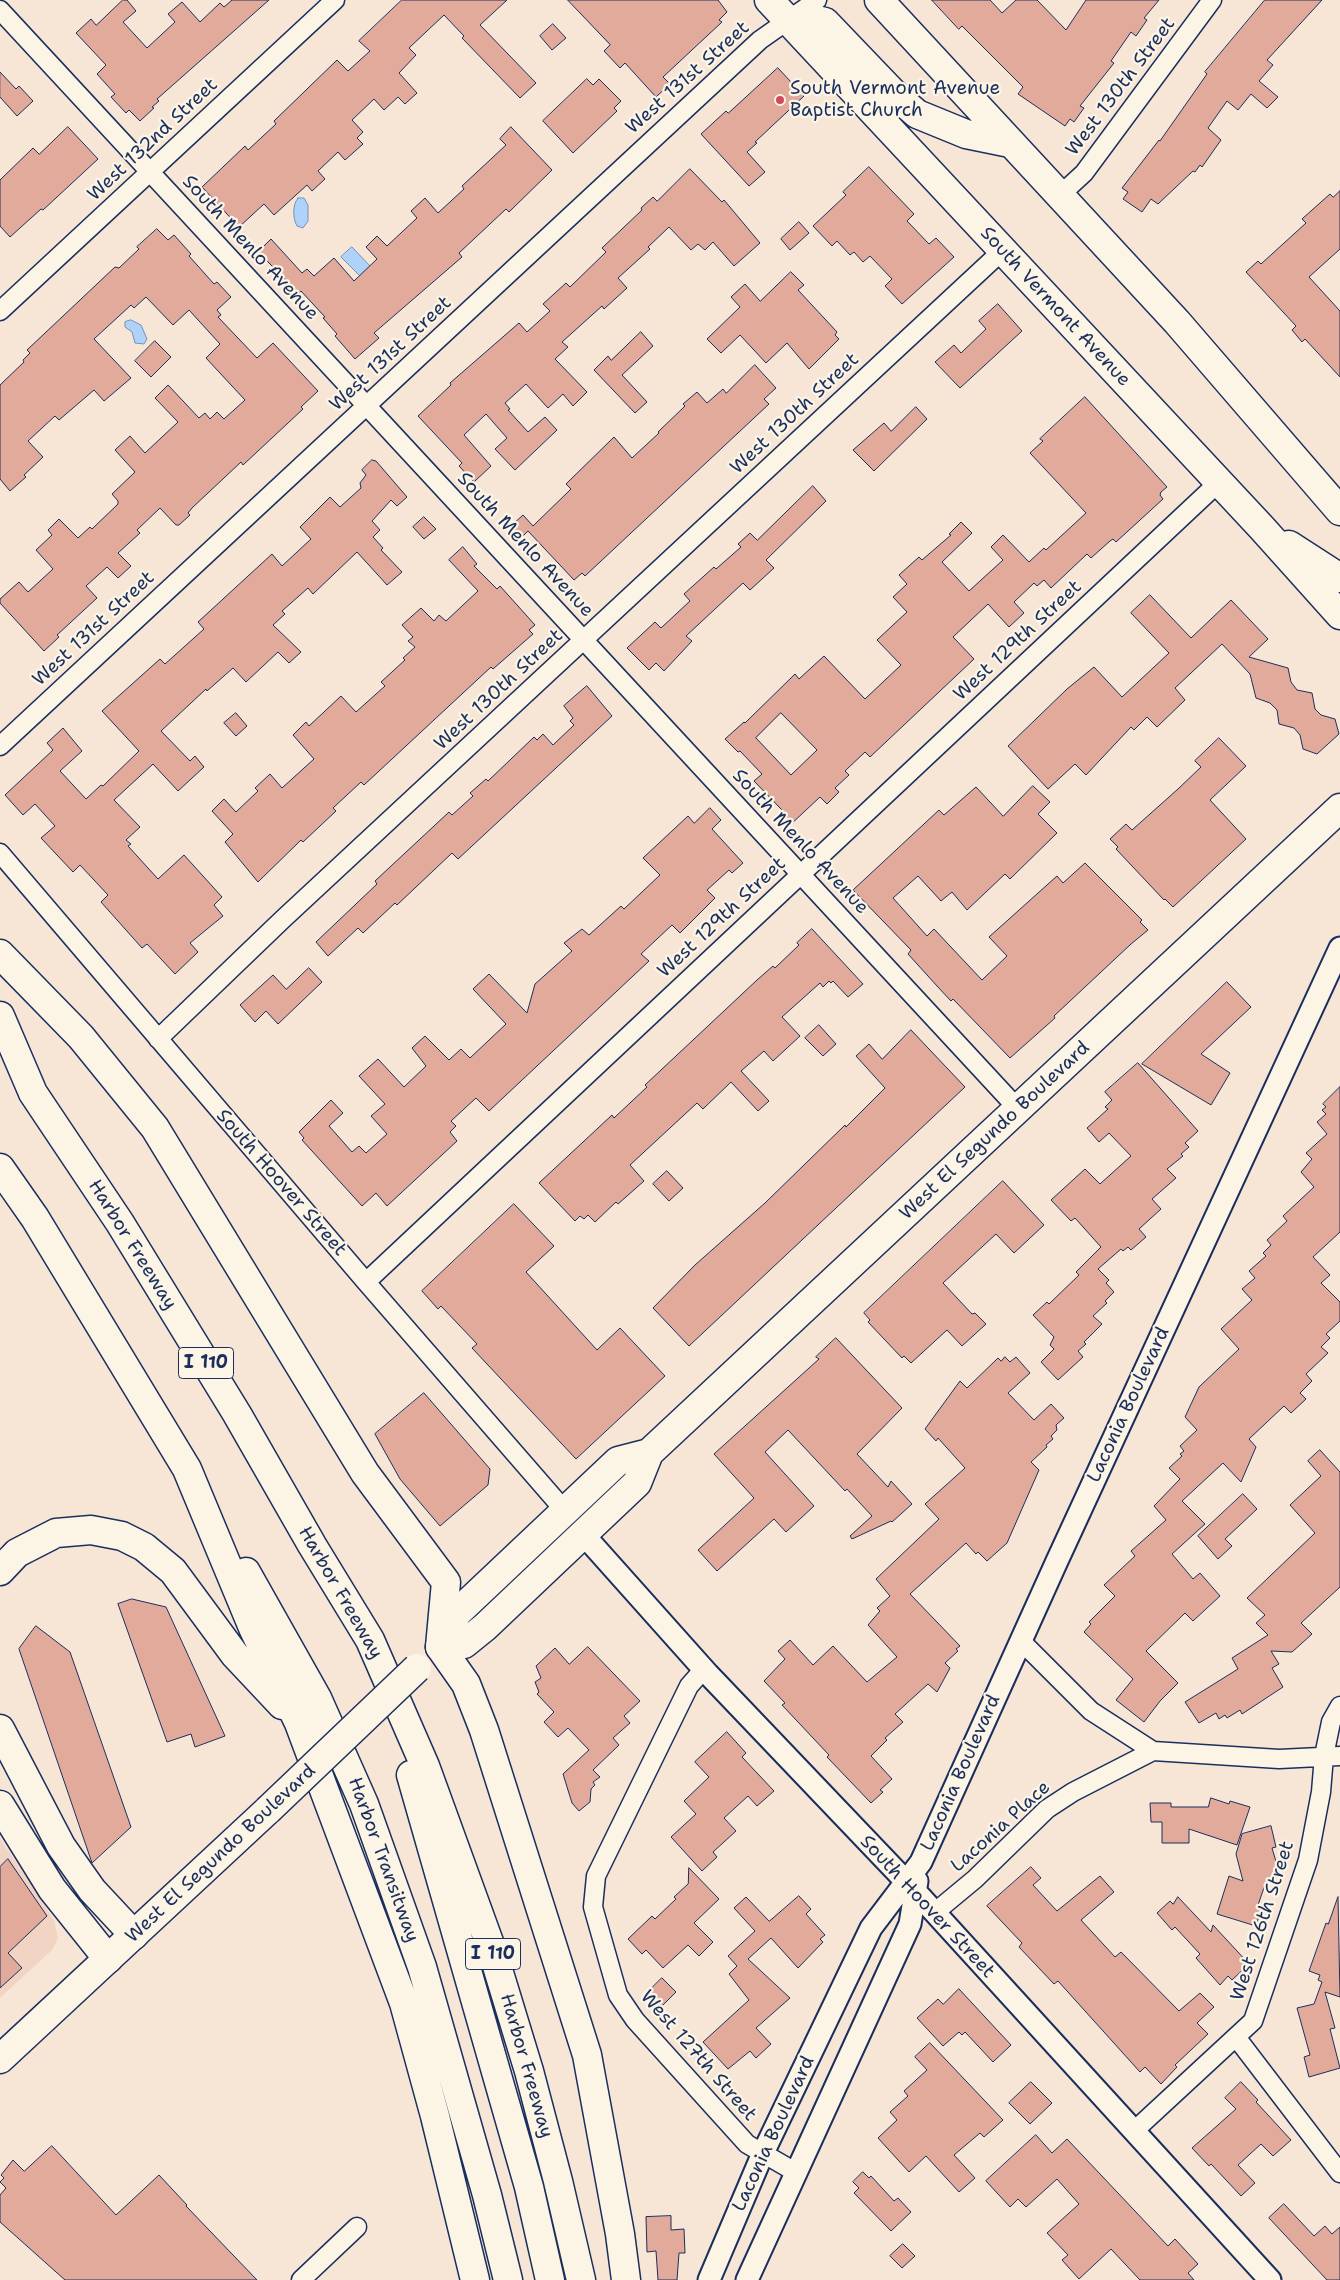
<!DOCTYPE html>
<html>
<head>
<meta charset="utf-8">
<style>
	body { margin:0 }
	canvas { display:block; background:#f7e6d6 }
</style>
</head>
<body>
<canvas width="1340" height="2280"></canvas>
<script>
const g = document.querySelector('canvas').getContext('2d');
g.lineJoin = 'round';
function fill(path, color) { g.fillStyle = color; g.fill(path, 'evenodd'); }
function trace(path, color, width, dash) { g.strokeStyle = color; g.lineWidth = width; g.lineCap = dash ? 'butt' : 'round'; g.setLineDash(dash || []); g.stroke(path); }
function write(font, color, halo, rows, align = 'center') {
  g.font = font + ' "Shantell Sans",sans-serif'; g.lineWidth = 4.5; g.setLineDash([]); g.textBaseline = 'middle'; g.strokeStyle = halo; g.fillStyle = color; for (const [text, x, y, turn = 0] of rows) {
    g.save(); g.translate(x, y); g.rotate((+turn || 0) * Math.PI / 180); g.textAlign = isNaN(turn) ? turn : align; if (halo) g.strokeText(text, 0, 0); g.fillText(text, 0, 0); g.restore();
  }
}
fill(new Path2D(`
	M0 1838 54 1920 58 1938 52 1950 0 1998Z`), '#f1d4c4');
const water = new Path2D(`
	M298 198H304L308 205V221L303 228 297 226C293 219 292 205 298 198Z
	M352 247 371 267 362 278 341 257Z
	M131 320 141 325 147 339 144 344 135 343 132 332 125 327V322Z`);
fill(water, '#afd3f8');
trace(water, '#7491ba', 1);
const building = new Path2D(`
	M123 0H127L136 11 123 22 147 48 175 22 168 14 182 2 200 22 220 3 224 7 232 0H269L157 99 159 101 152 107 154 108 140 121 129 110 126 113 111 97 115 94 97 74 106 65 76 33 91 19 96 25Z
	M402 0H507L480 25 536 83 520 98 462 38 464 36 444 15 409 48 416 55 399 73 417 93 405 104 398 97 384 110 374 99 352 120 363 132 357 138 363 144 345 160 338 152 318 171 325 179 312 191 307 185 274 215 264 204 239 227 202 187 245 146 248 150 276 124 274 121 337 60 348 71 370 51 359 41Z
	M568 0H718L727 12 719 20 722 22 663 77 670 84 656 97 625 63 620 68 604 51 610 45Z
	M932 0H990L1002 13 1016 0H1037L1066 30 1086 0H1159L1144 18 1147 20 1136 36 1131 32 1111 61 1114 63 1080 106 1084 108 1074 122 1070 119 1065 126 1018 94 1023 87 962 26 959 29Z
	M1265 0H1322L1267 60 1273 65 1259 81 1278 97 1267 108 1251 94 1238 110 1227 101 1208 128 1221 140 1202 167 1200 165 1195 172 1193 171 1158 204 1151 199 1142 212 1123 199 1128 192 1122 188 1159 140 1160 141 1207 74 1205 72Z
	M553 24 566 38 552 50 540 36Z
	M778 68 804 96 755 142 757 143 747 152 765 172 749 186 701 134 726 111 728 113Z
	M0 72 16 89 19 86 33 101 17 116 0 97Z
	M587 79 593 85 599 79 621 101 614 108 617 111 573 153 543 121Z
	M68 127 98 159 43 210 41 209 10 237 0 226V180L33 148 39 154Z
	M511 127 552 170 509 212 506 209 459 253 462 257 374 333 379 338 355 359 335 336 337 334 323 318 325 317 301 291 296 296 282 281 285 279 258 252 271 239 302 273 307 269 314 276 334 258 354 281 377 259 366 247 377 236 387 246 417 218 411 211 425 198 438 213 464 189 462 186 506 145 500 139Z
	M869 167 914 214 907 221 929 244 936 238 954 257 902 304 885 286 892 279 870 256 863 262 854 252 850 255 837 241 832 246 813 226 846 195 843 192Z
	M690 169 722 202 724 200 760 243 734 266 713 242 705 250 698 244 691 250 669 227 648 247 650 249 618 278 627 288 604 309 602 306 562 342 568 347 555 359 587 392 573 406 563 394 548 408 526 384 505 403 510 409 508 410 528 432 545 417 557 430 515 470 495 449 507 438 486 414 464 435 491 466 474 482 459 466 462 463 418 416 451 385 450 383 519 323 527 332 550 311 543 304 566 283 570 287 606 252 602 248 642 210 641 208 653 197 657 201Z
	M1340 191V249L1309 277 1340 311V377L1305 339 1302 342 1292 330 1296 326 1246 272 1258 261 1261 264 1306 223 1302 219 1330 194 1333 197Z
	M799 222 809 233 790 250 781 239Z
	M157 229 168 240 174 235 191 254 189 256 214 284 217 282 231 297 217 310 221 315 218 317 257 358 273 343 318 391 301 407 303 409 243 465 241 462 192 508 188 513 190 515 179 525H176L160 508 137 530 140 533 118 553 131 566 118 578 107 567 86 586 97 598 57 635 59 637 44 651 0 603V599L19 582 28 592 53 569 36 550 52 535 48 530 59 519 78 538 90 527 92 529 118 504V501L112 494 135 472 115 450 130 436 145 453 178 422 155 398 168 385 199 418 205 413 210 419 217 412 224 419 245 400 206 358 220 344 189 310 173 325 146 297 134 308 131 305 94 339 131 378 104 401 94 390 59 420 55 416 28 441 43 457 24 475 26 477 10 491 0 479V385L24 362 23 360 30 353 27 350 115 267 119 268 139 249 137 247Z
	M791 272 804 285 798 290 837 332 835 335 839 339 809 369 787 343 766 363 740 335 721 353 707 339 740 307 731 297 745 284 760 301Z
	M998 304 1022 331 960 388 935 362 954 345 961 353 986 329 979 321Z
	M641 332 653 346 622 375 647 402 635 413 594 370 608 356 611 360Z
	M155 341 171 357 151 377 135 361Z
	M755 365 776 388 764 399 769 404 585 576 582 573 574 580 528 531 522 537 512 525 523 515 533 526 571 489 566 484 614 437 632 458 659 433 658 432 685 406 683 404 697 392 707 403 723 389 726 393Z
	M1085 397 1167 487 1161 492 1160 495 1163 499 1116 542 1113 539 1110 541 1091 558 1087 554 1051 588 1044 580 1037 586 1034 583 1014 602 1024 613 1009 627 988 604 953 637 974 659 870 757 865 752 845 771 849 775 835 788 839 792 827 804 820 797 789 826 778 814 782 810 754 781 762 774 740 751 738 752 725 739 744 722 745 723 795 674 799 679 824 656 865 699 901 665 877 640 907 612 893 597 907 584 899 575 919 557 922 560 951 535 949 534 961 522 972 533 942 562 969 591 1003 560 991 547 1003 535 1029 562 1044 548 1046 550 1086 513 1030 453 1043 441 1040 439ZM781 713 817 750 791 775 756 738Z
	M916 407 927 419 874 471 853 450 884 423 891 431Z
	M372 460 376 461 407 497 397 506 391 500 372 521 380 530 373 537 383 548 381 550 402 572 387 585 357 552 313 594 308 588 282 611 285 614 273 625 301 652 289 663 278 652 246 682 233 668 207 691 206 689 161 731 190 761 195 756 204 767 178 791 153 764 114 800 140 827 126 840 131 844 128 846 158 879 184 855 222 897 214 905 223 916 190 943 198 952 175 974 147 944 142 948 101 902 108 895 80 865 73 872 41 838 55 826 35 804 23 815 5 795 53 750 47 743 63 728 82 751 60 771 86 799 101 785 103 786 139 751 102 711 160 659 165 664 204 629 198 622 272 554 282 566 311 539 300 527 330 497 340 507 361 488 360 483 366 475 362 470Z
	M813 486 826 501 766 560 774 568 750 590 743 583 686 636 692 641 664 671 656 663 649 670 627 648 655 622 661 628 690 601 684 594 714 567 716 569 741 547 738 544 750 533 757 540Z
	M424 517 436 529 424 539 413 527Z
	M463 547 477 564 474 566 497 589 500 586 535 625 529 630 533 634 493 669 491 667 364 785 361 782 333 808 336 811 303 842 301 840 258 882 225 842 233 834 212 811 224 799 236 812 258 791 255 788 270 774 282 788 314 759 293 735 306 722 309 726 341 696 356 712 385 686 381 682 405 660 403 658 415 647 408 641 413 637 402 625 421 608 434 621 439 615 446 621 478 591 449 560Z
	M1150 595 1191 638 1231 600 1268 639 1249 657 1288 668 1291 682 1297 690 1312 693 1315 709 1321 715 1335 719 1339 734 1317 754 1303 749 1300 735 1294 728 1279 724 1277 710 1270 703 1256 698 1250 674 1222 644 1175 688 1185 700 1157 727 1147 717 1134 730 1131 727 1086 775 1075 764 1048 789 1008 746 1067 689 1094 667 1122 697 1169 653 1131 613Z
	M587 686 612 716 458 859 452 853 397 905 395 903 363 933 358 928 328 956 316 942 377 884 375 881 449 812 452 815 473 796 470 793 486 779 488 781 534 737 537 740 543 734 553 745 574 725 570 721 573 718 564 706Z
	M236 713 247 726 236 736 224 723Z
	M1219 738 1246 766 1210 800 1246 839 1173 907 1165 899 1164 900 1116 849 1118 847 1110 839 1126 824 1132 830 1178 789 1201 767 1195 761Z
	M1033 786 1050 802 1038 814 1057 833 1010 879 1005 874 967 910 952 892 941 901 918 876 893 898 927 936 934 929 982 980 1007 956 989 937 1057 876 1063 883 1085 863 1142 920 1140 922 1148 930 1131 944 1054 1016 1055 1018 1010 1058 953 999 951 1001 937 986 908 954 911 950 853 890 939 810 944 815 976 787 1003 816Z
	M710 808 721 820 712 829 743 863 732 873 729 870 707 890 715 898 680 933 672 925 641 954 649 961 489 1111 476 1098 451 1121 456 1126 450 1132 457 1141 387 1206 376 1193 362 1206 302 1140 304 1138 299 1132 331 1100 343 1113 329 1126 352 1152 359 1146 366 1153 387 1134 371 1116 385 1104 359 1076 378 1059 404 1087 426 1066 412 1048 425 1036 449 1060 461 1049 470 1058 506 1024 473 989 489 974 527 1013 535 984 572 951 564 943 582 929 589 935 621 906 624 909 660 875 643 858 688 816 694 823Z
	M812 929 863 984 848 997 833 981 831 983 829 981 823 987 820 983 782 1017 800 1036 773 1061 764 1051 741 1071 769 1101 758 1111 731 1082 703 1109 697 1103 630 1165 644 1181 618 1204 616 1202 595 1222 588 1215 584 1219 580 1216 575 1221 539 1183 612 1115 614 1118 647 1087 645 1085 757 980 773 966 775 968 799 945 797 943Z
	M309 968 322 982 278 1024 266 1011 255 1022 240 1005 273 975 286 989Z
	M1227 982 1251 1007 1201 1054 1230 1073 1211 1105 1142 1064Z
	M819 1025 836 1044 823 1056 805 1038Z
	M911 1030 965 1087 689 1346 653 1308 695 1265 765 1203 845 1125 846 1127 885 1088 856 1056 869 1044 882 1059Z
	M1138 1063 1198 1131 1185 1143 1189 1147 1181 1154 1183 1156 1167 1169 1176 1178 1152 1199 1161 1209 1139 1229 1146 1237 1131 1250 1128 1247 1123 1251 1121 1249 1098 1269 1109 1280 1106 1283 1114 1292 1105 1301 1107 1303 1093 1316 1102 1324 1084 1342 1086 1344 1078 1351 1083 1357 1058 1380 1041 1362 1054 1349 1050 1345 1054 1337 1033 1315 1047 1302 1049 1304 1079 1275 1076 1272 1101 1247 1075 1218 1071 1221 1051 1200 1085 1169 1100 1184 1131 1156 1109 1133 1099 1142 1087 1128 1108 1109 1105 1107 1112 1100 1105 1092Z
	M1340 1087V1232L1313 1257 1330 1275 1321 1283 1340 1302V1321L1326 1334 1330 1338 1321 1347 1328 1353 1306 1374 1312 1381 1300 1393 1306 1399 1291 1413 1284 1406 1249 1439 1256 1447 1241 1482 1223 1463 1182 1501 1205 1524 1172 1554 1193 1579 1200 1573 1220 1596 1193 1621 1185 1613 1146 1651 1178 1683 1160 1701 1144 1722 1116 1700 1133 1679 1084 1632 1091 1624 1089 1622 1115 1596 1104 1585 1135 1556 1131 1551 1166 1520 1154 1506 1180 1479 1169 1468 1182 1456 1180 1454 1184 1451 1180 1446 1197 1430 1185 1417 1199 1387 1239 1349 1221 1329 1252 1300 1242 1289 1255 1278 1249 1271 1266 1256 1263 1253 1271 1245 1267 1240 1287 1221 1283 1216 1314 1187 1301 1172 1312 1159 1306 1153 1327 1134 1317 1122 1326 1114 1322 1110 1326 1107 1323 1104Z
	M667 1171 683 1188 669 1201 653 1184Z
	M1003 1181 1044 1225 1014 1253 996 1234 943 1283 972 1314 975 1313 986 1324 962 1346 947 1330 911 1363 904 1356 902 1358 868 1322 870 1320 864 1313Z
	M514 1204 554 1246 526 1272 597 1350 620 1328 665 1376 576 1459 472 1348 477 1344 441 1306 438 1309 422 1291Z
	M836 1338 902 1408 857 1454 888 1487 891 1481 912 1504 892 1522 891 1521 852 1539 850 1536 872 1516 847 1489 845 1491 788 1430 765 1452 814 1506 786 1532 774 1519 717 1571 698 1550 754 1498 714 1454 819 1359 816 1357Z
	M1005 1357 1010 1362 1016 1357 1030 1373 1008 1393 1034 1420 1051 1404 1064 1418 1056 1425 1057 1430 1051 1436 1053 1439 1046 1445 1047 1447 1031 1462 1039 1470 1007 1543 987 1561 978 1552 976 1554 966 1543 910 1594 960 1646 956 1649 958 1651 945 1663 950 1668 937 1692 928 1684 895 1714 903 1722 885 1738 887 1740 871 1756 892 1779 880 1790 883 1792 871 1803 827 1757 829 1755 782 1705 785 1703 764 1681 785 1659 778 1651 790 1640 813 1665 833 1646 867 1682 897 1657 868 1625 880 1611 877 1608 890 1596 876 1579 939 1519 925 1504 965 1468 938 1438 936 1441 925 1429 960 1381 967 1388 998 1358 1001 1361Z
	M424 1393 490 1469 488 1485 440 1526 400 1479 375 1434Z
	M1320 1450 1340 1472V1587L1301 1623 1312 1634 1301 1644 1292 1652 1271 1651 1279 1664 1272 1668 1283 1687 1242 1714 1240 1710 1227 1718 1225 1715 1219 1719 1216 1713 1199 1723 1185 1702 1238 1669 1232 1658 1268 1635 1256 1623 1265 1615 1247 1598 1315 1533 1290 1505 1321 1476 1308 1461Z
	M1243 1494 1257 1509 1225 1539 1232 1546 1218 1559 1198 1536Z
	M132 1599 166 1607 225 1736 195 1747 191 1734 167 1742 118 1604Z
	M36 1626 70 1652 131 1827 92 1863 19 1649Z
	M588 1647 640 1701 624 1716 630 1723 613 1738 619 1745 593 1770 600 1777 593 1782 595 1785 591 1789 590 1802 579 1811 572 1803 563 1774 589 1750 568 1728 558 1737 544 1722 554 1712 537 1694 539 1692 535 1682 541 1678 536 1666 555 1648 569 1664Z
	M727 1732 746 1753 742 1757 774 1791 757 1806 748 1796 724 1818 736 1831 713 1852 717 1857 702 1871 671 1837 696 1814 684 1801 709 1777 695 1762Z
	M1211 1798 1229 1804 1230 1801 1250 1807 1237 1845 1189 1829V1843H1162V1822H1151L1150 1803H1171V1807H1208Z
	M1271 1826 1276 1847 1272 1848 1280 1875 1267 1879 1258 1905 1262 1906 1256 1926 1217 1914 1229 1876 1243 1881 1236 1854 1242 1834Z
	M8 1859 47 1916 8 1953 22 1968 0 1988V1867Z
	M1031 1867 1041 1878 1033 1885 1057 1911 1100 1876 1114 1892 1081 1920 1115 1957 1121 1952 1179 2011 1200 1993 1214 2007 1197 2023 1208 2034 1175 2065 1177 2067 1161 2084 1145 2067 1140 2072 1058 1981 1054 1984 1019 1947 1022 1943 987 1906Z
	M689 1868 719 1899 694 1923 713 1942 699 1956 688 1945 663 1968 646 1950 642 1954 628 1939 652 1916 655 1919 676 1899 674 1897 688 1884Z
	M799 1896 811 1909 806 1914 825 1935 820 1939 823 1942 798 1968 771 1938 748 1959 790 1998 756 2028 771 2044 756 2058 750 2051 728 2069 703 2042 749 2000 729 1974 737 1966 728 1956 755 1931 734 1908 746 1897 769 1921Z
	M1178 1897 1211 1932 1213 1925 1249 1964 1232 1980 1228 1976 1220 1985 1196 1958 1200 1954 1175 1927 1172 1930 1157 1913 1170 1901 1173 1904Z
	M1338 1897 1340 1997 1325 1992 1335 2028 1330 2029 1340 2068 1309 2077 1304 2057 1310 2055 1297 2008 1314 2004 1322 1982 1318 1980 1320 1975 1309 1971 1326 1923 1328 1924Z
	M662 1978 676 1992 661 2007 647 1993Z
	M959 1989 1011 2045 993 2062 965 2032 962 2035 959 2032 943 2046 917 2018 938 1999 943 2004Z
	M930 2043 1003 2120 984 2137 980 2133 954 2155 975 2178 959 2192 926 2156 909 2172 878 2138 897 2120 890 2112 908 2096 904 2091 927 2070 915 2057Z
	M1031 2082 1052 2103 1030 2124 1009 2103Z
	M1241 2082 1258 2100 1256 2102 1291 2140 1273 2156 1261 2144 1238 2165 1255 2183 1241 2196 1211 2164 1209 2166 1192 2148 1236 2109 1225 2098Z
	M1036 2135 1052 2153 1067 2139 1168 2246 1175 2239 1198 2264 1188 2273 1194 2280H1140L1111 2249 1079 2279 1062 2260 1068 2255 1047 2233 1079 2204 1057 2179 1026 2207 1018 2199 1010 2207 986 2181Z
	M52 2146 116 2215 159 2175 187 2205 186 2206 257 2280H65L0 2222V2195L6 2188 0 2182 4 2178 1 2175 13 2160 24 2171Z
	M863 2172 869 2178 871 2176 894 2201 898 2198 911 2212 891 2231 854 2193 859 2188 853 2182Z
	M1284 2204 1314 2236 1325 2226 1332 2234 1340 2227V2280H1327L1269 2218Z
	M671 2216V2230L684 2229 685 2253H679L677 2280H658L656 2251 647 2252 646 2217Z
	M903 2244 915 2256 902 2268 890 2256Z`);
fill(building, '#e2aa9b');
trace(building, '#1b2f5e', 1);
const minor = new Path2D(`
	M0 10 1019 1110
	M1059 196 1084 173 1212 0
	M0 311 335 0
	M0 746 760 40 817 0
	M0 853 366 1282 565 1511
	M158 1039 283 919 1002 251
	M366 1282 1218 483
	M1021 1641 1091 1711 1153 1751 1279 1759 1340 1756
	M704 1669 689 1686 596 1876 593 1907 618 1995 635 2020 747 2144 797 2173
	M934 1913 975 1879 1047 1809 1073 1792 1153 1751
	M1236 2037 1340 2173
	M1134 2131 1253 2021 1308 1860 1321 1792 1324 1756 1331 1722 1340 1706
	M301 2280 357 2227`);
const tertiary = new Path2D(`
	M583 1534 708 1674 916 1892 1270 2280
	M709 2280 763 2153 871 1928 921 1862 1057 1561 1340 948
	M747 2280 910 1924 917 1881`);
const primary = new Path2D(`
	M769 0 1262 528 1340 615
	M879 0 1177 322 1340 511
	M787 20 812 19 825 22 894 94 917 114 966 134 1010 143
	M1289 545 1340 578
	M440 1647 464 1644 485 1627 637 1483 649 1453 1340 808
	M440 1647 457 1613 618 1461 649 1453
	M0 2059 268 1810`);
const motorway = new Path2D(`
	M0 954 81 1037 155 1128 365 1473 446 1582 440 1647 466 1684 484 1730 587 2055 620 2234 626 2280
	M0 1016 33 1093 120 1223 237 1414 312 1545 370 1640 425 1766 493 1953 529 2071 558 2181 581 2280
	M0 1168 35 1218 187 1469 254 1630 299 1723 404 2003 435 2116 475 2280
	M0 1571 17 1553 56 1533 91 1530 122 1536 144 1547 173 1571 235 1655 282 1705
	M246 1572 317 1698 364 1804 422 1967 487 2195 508 2280
	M0 1729 61 1846 92 1890 134 1935
	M411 1775 529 2187 550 2280
	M0 1805 52 1889 108 1959`);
trace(minor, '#1b2f5e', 21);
trace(tertiary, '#1b2f5e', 25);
trace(primary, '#1b2f5e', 31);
trace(motorway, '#1b2f5e', 31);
trace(minor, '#fcf5e5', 18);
trace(tertiary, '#fcf5e5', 21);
trace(primary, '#fcf5e5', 28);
trace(motorway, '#fcf5e5', 28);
const primaryBridge = new Path2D(`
	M268 1810 417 1668`);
trace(primaryBridge, '#1b2f5e', 31, []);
trace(primaryBridge, '#fcf5e5', 28);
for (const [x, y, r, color] of [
	[780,100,5,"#d1495b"]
]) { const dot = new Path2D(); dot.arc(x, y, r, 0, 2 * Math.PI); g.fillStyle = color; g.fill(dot); trace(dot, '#fcf5e5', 2); }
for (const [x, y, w] of [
	[206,1363,55],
	[493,1954,55]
]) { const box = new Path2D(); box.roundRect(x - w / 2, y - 15.5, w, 31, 4); g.fillStyle = '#fcf5e5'; g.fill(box); trace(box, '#1b2f5e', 1); }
write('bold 18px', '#1b2f5e', null, [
	["I 110",206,1363],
	["I 110",493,1954]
]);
write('19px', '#1b2f5e', '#fcf5e5', [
	["West 131st Street",688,78,-42],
	["West 130th Street",1121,87,-53],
	["West 132nd Street",153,140,-43],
	["South Menlo Avenue",250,248,47],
	["South Vermont Avenue",1055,307,47],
	["West 131st Street",391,354,-43],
	["West 130th Street",795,414,-43],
	["South Menlo Avenue",525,545,47],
	["West 131st Street",94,629,-43],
	["West 129th Street",1018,641,-43],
	["West 130th Street",499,690,-43],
	["South Menlo Avenue",800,842,47],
	["West 129th Street",722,918,-43],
	["West El Segundo Boulevard",995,1131,-43],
	["South Hoover Street",281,1183,49],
	["Harbor Freeway",132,1245,58],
	["Laconia Boulevard",1129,1405,-65],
	["Harbor Freeway",340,1593,60],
	["Laconia Boulevard",961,1773,-66],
	["Laconia Place",1001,1827,-42],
	["West El Segundo Boulevard",221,1854,-43],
	["Harbor Transitway",383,1860,70],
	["South Hoover Street",927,1907,47],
	["West 126th Street",1263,1921,-72],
	["West 127th Street",698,2056,49],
	["Harbor Freeway",526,2066,74],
	["Laconia Boulevard",774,2134,-65]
]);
write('19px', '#1b2f5e', '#fcf5e5', [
	["South Vermont Avenue",790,89],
	["Baptist Church",790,111]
], 'left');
</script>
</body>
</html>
